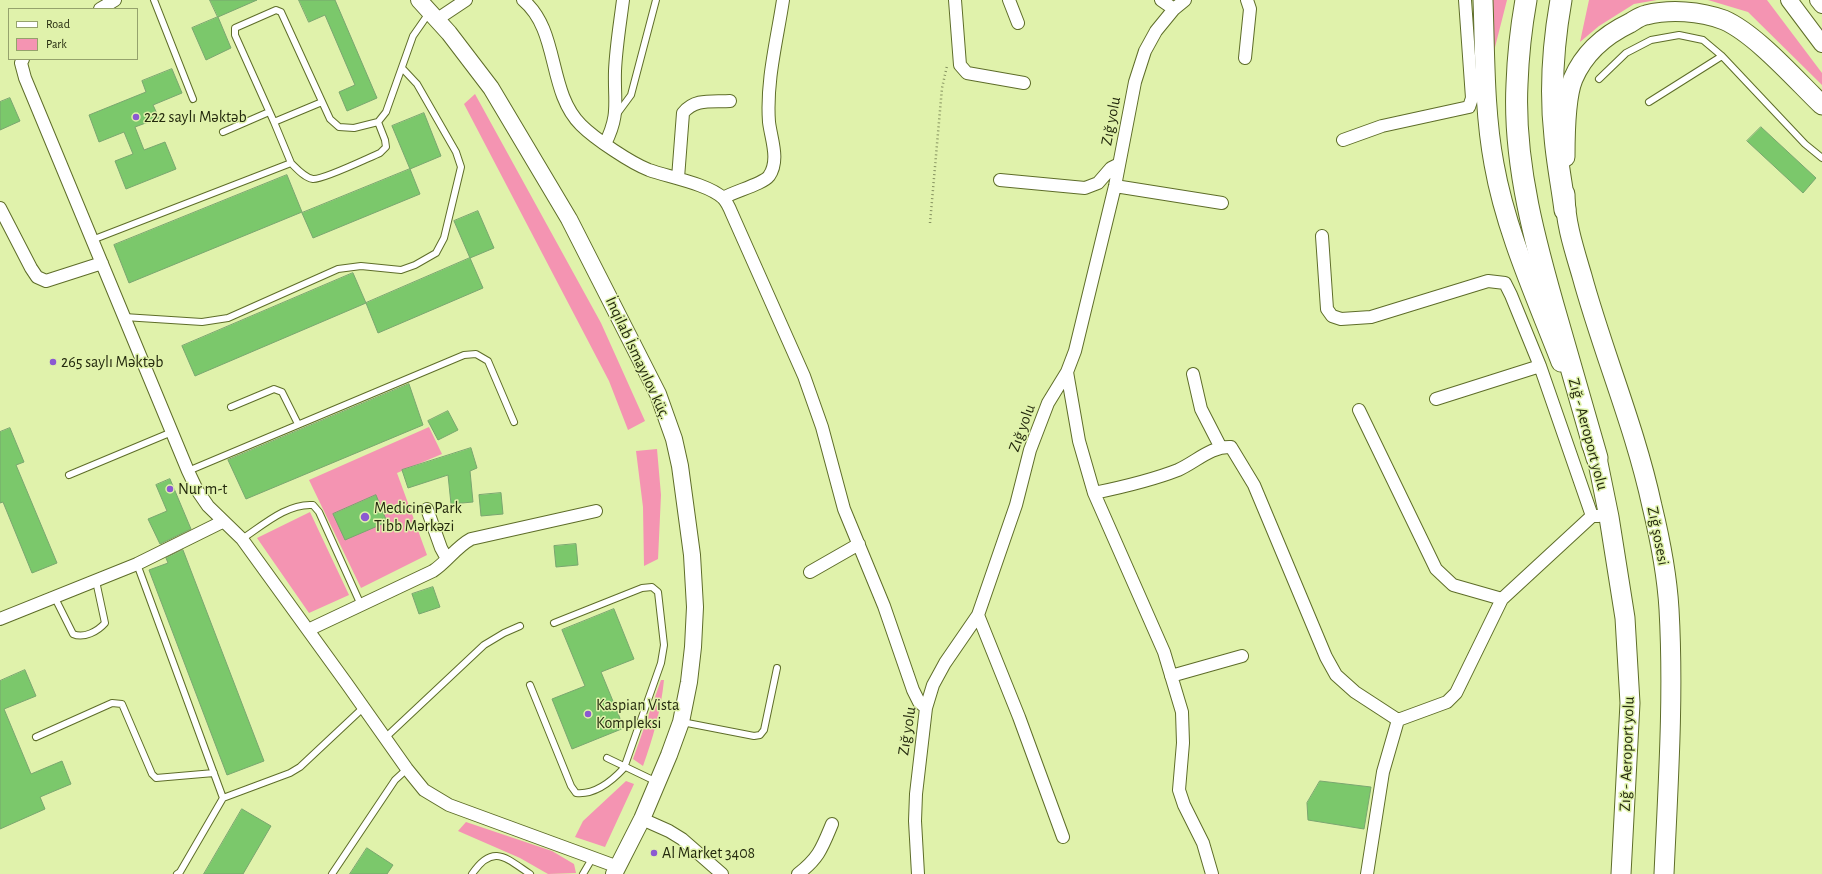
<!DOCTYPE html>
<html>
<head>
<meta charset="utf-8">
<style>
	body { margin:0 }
	#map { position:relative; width:1822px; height:874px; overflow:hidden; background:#e0f2ab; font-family:"Alegreya Sans",sans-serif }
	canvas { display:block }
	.legend { position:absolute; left:8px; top:8px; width:130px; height:52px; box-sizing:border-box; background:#e0f2ab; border:1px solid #95a26c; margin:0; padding:5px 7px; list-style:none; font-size:12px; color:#242a0e }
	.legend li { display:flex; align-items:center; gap:8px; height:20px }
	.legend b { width:20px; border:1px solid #95a26c }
</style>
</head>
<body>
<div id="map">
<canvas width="1822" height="874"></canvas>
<ul class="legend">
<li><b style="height:5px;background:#fff"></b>Road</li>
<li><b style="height:11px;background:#f494b2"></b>Park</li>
</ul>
</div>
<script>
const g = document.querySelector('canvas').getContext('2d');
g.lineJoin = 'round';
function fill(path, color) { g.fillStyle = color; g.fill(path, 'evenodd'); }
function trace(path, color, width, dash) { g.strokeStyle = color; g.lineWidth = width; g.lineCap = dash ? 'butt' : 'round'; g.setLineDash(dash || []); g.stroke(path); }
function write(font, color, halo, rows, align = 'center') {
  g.font = font + ' "Alegreya Sans",sans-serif'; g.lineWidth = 3; g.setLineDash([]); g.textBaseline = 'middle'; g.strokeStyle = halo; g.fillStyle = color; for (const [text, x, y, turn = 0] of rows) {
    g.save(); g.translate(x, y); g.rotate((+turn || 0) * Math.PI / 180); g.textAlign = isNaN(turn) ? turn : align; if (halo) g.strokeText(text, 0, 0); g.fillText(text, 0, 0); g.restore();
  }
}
fill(new Path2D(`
	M1492 0H1507L1493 55Z
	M1589 0H1657L1634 4 1599 26 1580 42Z
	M1708 0H1767L1822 73V85L1748 12Z
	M475 94 601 323 645 421 628 430 609 381 464 104Z
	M429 427 442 454 397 473 427 555 361 588 309 480Z
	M657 449 661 495 658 559 644 566 643 507 636 451Z
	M310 512 349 595 309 613 257 538Z
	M661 680H664C661 710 653 738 643 766L633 759Z
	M626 781 634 784 605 847 575 837 583 821Z
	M466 822 552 851 574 864 576 873 548 874 520 858 458 831Z`), '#f494b2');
const building = new Path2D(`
	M210 0H257L218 17Z
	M299 0H335L377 98 347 111 339 92 355 85 325 15 309 22Z
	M218 17 231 48 206 60 192 28Z
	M172 69 182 93 153 105 159 118 135 127 144 150 165 142 176 169 126 189 115 161 133 154 124 132 99 142 89 115 146 92 142 81Z
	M10 98 20 121 0 130V102Z
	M424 113 441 156 410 169 392 126Z
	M1761 127 1816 178 1803 193 1747 141Z
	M410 169 420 194 313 238 302 213Z
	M287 175 302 212 129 283 114 245Z
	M478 211 494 248 470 258 454 221Z
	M470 258 483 288 378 333 366 303Z
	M353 273 366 303 195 376 182 346Z
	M409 384 423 425 246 499 228 460Z
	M448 411 458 430 438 440 428 421Z
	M10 428 24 462 16 465 57 563 32 573 3 502 0 503V432Z
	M471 448 477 468 470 471 473 502 451 504 448 475 408 488 402 470Z
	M170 479 191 529 160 544 148 519 167 511 156 485Z
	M501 493 503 514 481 516 479 495Z
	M376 495 387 522 345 540 333 514Z
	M576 544 578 565 556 567 554 546Z
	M183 550 264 761 227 775 149 570 168 563 166 558Z
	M433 587 440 607 419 614 412 594Z
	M614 609 634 659 601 672 624 728 572 749 552 699 585 686 562 630Z
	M25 670 36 696 4 709 31 774 62 761 71 784 40 797 45 809 0 829V681Z
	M1320 781 1371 787 1364 829 1308 820 1307 803Z
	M242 809 271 826 243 874H204Z
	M367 848 393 865 387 874H350Z`);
fill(building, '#7bc86b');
trace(building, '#79a66f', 1);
const service = new Path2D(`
	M154 0 193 99
	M1599 79 1626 53 1651 40 1679 35 1703 40 1722 56 1805 144 1822 158
	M322 102 274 122 235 35V28L276 10 281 12 330 119 339 127 354 128 378 122 386 112 413 36 429 13
	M1649 102 1722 56
	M617 114 631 95 656 0
	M274 122 291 163
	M223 132 269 112
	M92 240 291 163C297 169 305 178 313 179 323 180 368 158 380 153L386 147 385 140 378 122
	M124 317 202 322 228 318 338 269 361 266 401 270 415 265 436 253 444 238 461 167 456 152 417 84 402 68
	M231 407 274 389 282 392 298 424
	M188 471 464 355 476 354 488 361 514 422
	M69 475 172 432
	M242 539C262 526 287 503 313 505L319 512 361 605
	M137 564 223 798
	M55 598 73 634C84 639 98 631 105 623L96 581
	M530 685 571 786 576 793C594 795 612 781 624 768L661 663 664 645 658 592 652 587 642 588 554 623
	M682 722 754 736 760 735 764 730 777 668
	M36 737 112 703 122 704 152 774 156 778 214 773
	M386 737 484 645 504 633 520 626
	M607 758 657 782
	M177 874 180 872 223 798 290 773 300 767 364 707
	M332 874 395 780 407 769
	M472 874C493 843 506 858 530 874
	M583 874 593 857`);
const minor = new Path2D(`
	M523 0C560 31 547 91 581 125 595 139 631 163 649 170 669 177 708 184 723 198 727 202 730 209 732 214L804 376 822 427 844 509 884 606 913 690 919 702 926 708
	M955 0 960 65 967 73 1024 83
	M1009 0 1018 23
	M1161 0 1174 9
	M100 9 115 0
	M436 20 466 0
	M1245 58 1250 9 1247 0
	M23 59 21 63 25 78 188 471 197 490 208 506 242 539 347 684 407 769 424 790 449 805 618 867
	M1343 140 1382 126 1469 107 1472 98 1465 0
	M605 144C620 114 614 103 615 71 616 47 620 24 623 0
	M678 178 683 113C695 98 712 102 730 101
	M1000 180 1085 188 1098 183 1111 168 1119 164
	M1115 186 1222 203
	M723 198C735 191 763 184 769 176 780 160 771 139 769 122 766 81 777 40 783 0
	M0 208 31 268 37 277 46 281 102 263
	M1322 236 1327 309 1332 316 1341 319 1371 317 1488 281 1505 283 1511 295 1540 366 1592 516
	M1067 372 1079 441 1094 493 1164 652 1182 712 1183 743 1179 790 1184 805 1203 843 1212 874
	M1193 374 1201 409 1220 446
	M1436 399 1540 366
	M1359 410 1436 569 1453 585 1502 599
	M1094 493C1123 487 1150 481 1178 470 1196 462 1211 446 1231 447L1254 485 1326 657 1336 675 1355 692 1398 720
	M427 509 441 548 447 559
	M810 572 859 544
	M978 615 1019 717 1063 837
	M0 619 137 564 222 522
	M308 630 433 571C447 562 456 547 471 539L596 511
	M1171 676 1242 656
	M642 819 669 831 682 839 722 874
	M798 874C819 858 822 848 832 824
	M918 874 915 821 916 794 926 708 933 685 945 663 978 615 1016 505 1030 450 1048 403 1067 372 1075 351 1115 186 1135 82 1145 51 1156 31 1174 9 1185 0
	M1367 874 1383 772 1398 720 1447 702 1456 693 1502 599 1592 516H1599`);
const secondary = new Path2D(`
	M419 0 449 33 491 88 569 219 658 394 674 439 680 466 692 555 695 607 693 647 689 682 681 722 669 755 642 819 614 874
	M1789 0 1822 44
	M1818 0 1822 5`);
const trunk = new Path2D(`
	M1483 0C1485 54 1484 110 1494 164 1506 232 1536 297 1561 362
	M1565 157C1565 138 1566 96 1573 79 1584 53 1605 35 1630 23 1635 20 1640 16 1646 15 1670 9 1700 11 1724 20 1756 34 1796 80 1822 105
	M1565 194C1565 222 1574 249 1582 276 1603 353 1635 427 1652 506 1660 539 1667 575 1669 609 1674 697 1668 786 1664 874
	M1591 443 1597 458 1609 517 1625 618 1630 703 1621 874`);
const motorway = new Path2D(`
	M1526 0C1521 28 1518 56 1517 84 1513 164 1536 246 1558 322 1571 367 1584 413 1597 458
	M1561 0C1553 45 1550 92 1555 137 1557 162 1562 186 1565 210`);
trace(service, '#5e6d29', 8);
trace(minor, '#5e6d29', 14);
trace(secondary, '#5e6d29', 18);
trace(trunk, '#5e6d29', 21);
trace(motorway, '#5e6d29', 23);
trace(new Path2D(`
	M930 223 942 88 947 66`), '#869360', 2.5, [1, 3]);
trace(service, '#fff', 6);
trace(minor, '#fff', 12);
trace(secondary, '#fff', 16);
trace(trunk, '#fff', 19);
trace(motorway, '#fff', 21);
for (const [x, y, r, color] of [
	[136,117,4,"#8b59d2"],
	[53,362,4,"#8b59d2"],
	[170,489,4,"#8b59d2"],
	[365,517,5,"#8b59d2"],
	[588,714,4,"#8b59d2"],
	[654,853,4,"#8b59d2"]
]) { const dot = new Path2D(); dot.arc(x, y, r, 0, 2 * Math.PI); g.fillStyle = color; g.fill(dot); trace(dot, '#e0f2ab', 1.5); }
write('16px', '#242a0e', '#e0f2ab', [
	["222 saylı Məktəb",144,117],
	["265 saylı Məktəb",61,362],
	["Nur m-t",178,489],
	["Medicine Park",374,508],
	["Tibb Mərkəzi",374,526],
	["Kaspian Vista",596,705],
	["Kompleksi",596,723],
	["Al Market 3408",662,853]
], 'left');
write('16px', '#242a0e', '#e0f2ab', [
	["Zığ yolu",1111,121,-79],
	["İnqilab İsmayılov küç.",638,358,65],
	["Zığ yolu",1022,428,-70],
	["Zığ - Aeroport yolu",1588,434,75],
	["Zığ şosesi",1658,536,79],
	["Zığ yolu",907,731,-81],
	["Zığ - Aeroport yolu",1627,754,-88]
]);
</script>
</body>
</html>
